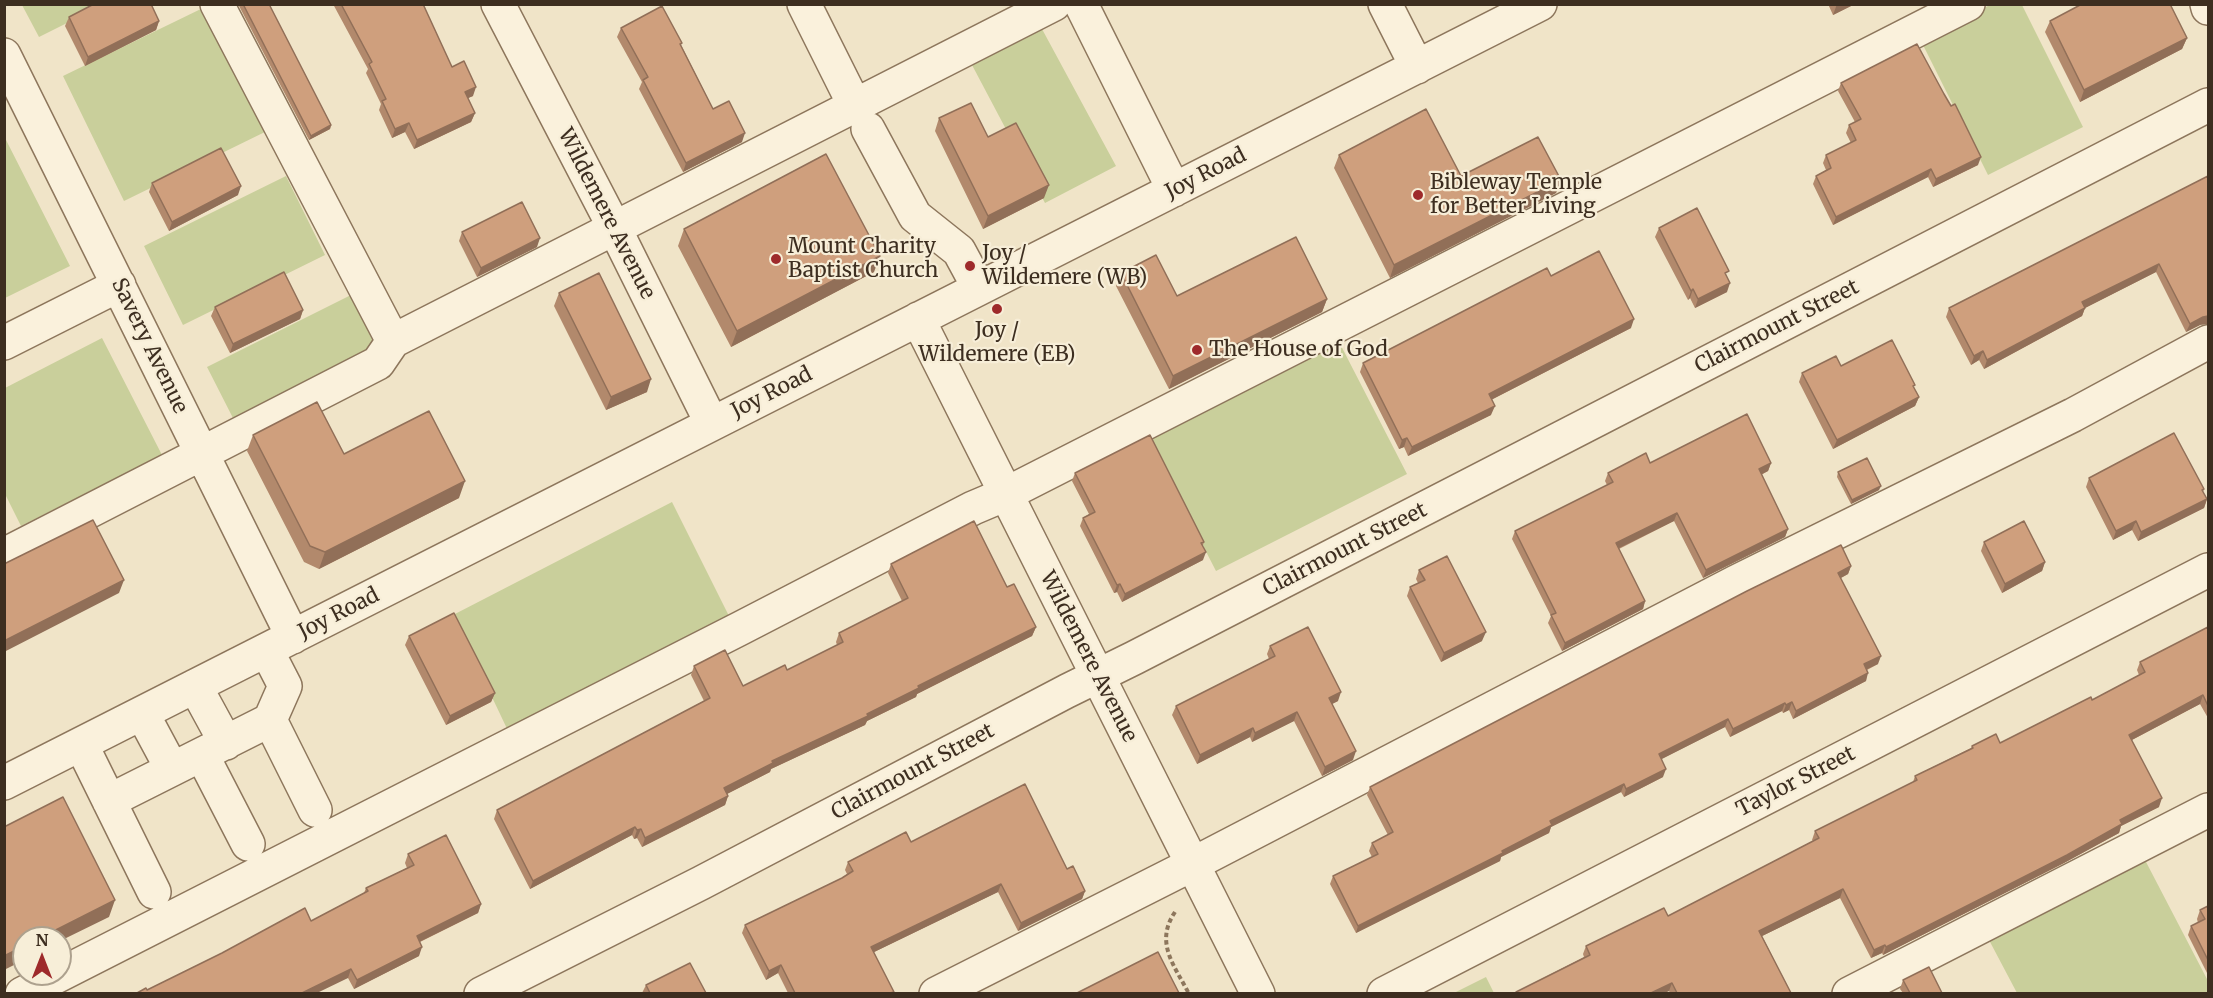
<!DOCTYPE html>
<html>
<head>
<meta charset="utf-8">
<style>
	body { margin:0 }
	#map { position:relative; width:2213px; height:998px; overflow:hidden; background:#f0e4c8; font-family:Merriweather,serif }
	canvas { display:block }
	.frame { position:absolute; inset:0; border:6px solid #3d2e20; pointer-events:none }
	.north { position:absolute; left:12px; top:926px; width:60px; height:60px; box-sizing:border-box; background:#f7eed8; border:2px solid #ada18e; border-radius:50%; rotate:0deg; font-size:16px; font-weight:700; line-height:24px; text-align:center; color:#3d2e20 }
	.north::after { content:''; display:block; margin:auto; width:21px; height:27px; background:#9e2a2b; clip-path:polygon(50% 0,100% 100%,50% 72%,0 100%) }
</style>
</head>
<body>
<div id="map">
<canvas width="2213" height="998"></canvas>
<div class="frame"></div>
<div class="north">N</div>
</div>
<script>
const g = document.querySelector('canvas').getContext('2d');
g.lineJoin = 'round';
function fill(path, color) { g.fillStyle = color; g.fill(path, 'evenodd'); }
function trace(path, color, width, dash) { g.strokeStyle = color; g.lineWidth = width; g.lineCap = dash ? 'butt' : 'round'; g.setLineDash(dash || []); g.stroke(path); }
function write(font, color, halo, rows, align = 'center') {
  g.font = font + ' Merriweather,serif'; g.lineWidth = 4.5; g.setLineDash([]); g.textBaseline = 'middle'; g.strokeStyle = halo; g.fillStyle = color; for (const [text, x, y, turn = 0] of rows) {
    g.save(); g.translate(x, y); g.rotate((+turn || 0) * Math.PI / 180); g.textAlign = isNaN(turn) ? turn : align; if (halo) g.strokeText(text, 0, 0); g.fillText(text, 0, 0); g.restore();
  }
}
fill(new Path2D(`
	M22 5H103L39 37Z
	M1990 5H2022L2083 127 1988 175 1920 39Z
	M207 6 269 130 124 201 63 76Z
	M1042 29 1116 166 1045 203 972 65Z
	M4 136 70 266 5 298H4Z
	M286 176 325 255 183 325 144 246Z
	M353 294 379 347 234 420 207 367Z
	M1336 336 1407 474 1216 571 1145 433Z
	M102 338 162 455 21 526 5 494V388Z
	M672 502 732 622 510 735 453 615Z
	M2145 860 2208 981V993H2017L1989 940Z
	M1486 977 1494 993H1454Z`), '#c9cf9b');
const minor = new Path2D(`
	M217 4 393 341
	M498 4 615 229 712 424
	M804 4 855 106
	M1081 4 1174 190
	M1385 4 1417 67
	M2207 4 2208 8
	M4 55 293 637
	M868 129 915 216 959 251 979 288
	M918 319 1258 994
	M4 343 119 285
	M4 555 378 363 393 341 1054 4
	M267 651 285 686 270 720 315 810
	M195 686 226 743
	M142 713 172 769
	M81 744 154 892
	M202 755 248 844
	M4 783 1540 4
	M109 801 270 720
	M22 994 741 628 973 508 1006 494 1968 4
	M481 994 701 883 1067 691 1134 658 2208 105
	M936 994 1193 864 1736 582 2073 415 2208 342
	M1384 994 2208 570
	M1849 994 2208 810`);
trace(minor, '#8d765c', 36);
trace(new Path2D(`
	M1175 912C1154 943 1175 966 1189 994`), '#8d765c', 4, [4.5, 3]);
trace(minor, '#faf1dc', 33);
fill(new Path2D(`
	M238 4H269L331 125 330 129 309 140Z
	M333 4H423L452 67 473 96 468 98 475 113 471 122 414 149 405 132 392 138 379 110 381 104 366 73 368 69Z
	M1828 4H1855L1833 15Z
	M69 17 159 21 156 30 85 66 65 26Z
	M2050 21 2187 38 2182 49 2080 102 2045 32Z
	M621 28 682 43 681 45 713 109 742 142 683 172 639 89 642 82 617 37Z
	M1841 83 1978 165 1933 187 1928 177 1833 225 1813 184 1816 176 1826 170 1823 163 1826 155 1851 143 1846 133 1849 125 1855 122 1838 91Z
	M939 118 988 137 1044 198 983 229 935 131Z
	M1339 155 1461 176 1561 180 1556 193 1390 278 1334 168Z
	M2208 176 2200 325 2186 332 2156 272 2085 308 2082 316 1984 369 1979 360 1971 365 1946 317 1949 308Z
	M152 183 238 195 169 231 149 192Z
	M1659 228 1727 292 1695 308 1690 298 1688 300 1655 237Z
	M684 229 874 272 731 347 678 246Z
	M462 232 537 247 477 277 459 241Z
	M1121 273 1177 296 1327 299 1322 312 1169 389 1116 286Z
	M1551 276 1631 328 1491 400V415L1408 456 1404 447 1399 449 1360 372 1363 363Z
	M559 293 647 392 606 410 554 306Z
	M215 307 303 310 300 319 230 353 211 316Z
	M1841 366 1914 388 1919 397 1915 406 1833 449 1799 382 1802 373Z
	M253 435 344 454 459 498 319 569 304 562 247 451Z
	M1650 463H1771L1768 471 1761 475 1788 529 1785 537 1703 578 1674 521 1619 549 1645 601 1643 609 1562 651 1548 623 1551 616 1512 539 1515 531 1607 485 1605 481 1608 473Z
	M1838 472 1879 490 1851 504 1837 477Z
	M1075 473 1204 542 1203 545V560L1122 602 1117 592 1114 593 1080 526 1083 518 1089 514 1072 481Z
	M2089 478 2204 489 2203 492 2207 499 2204 508 2138 541 2132 530 2113 540 2086 487Z
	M1984 542 2045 562 2042 571 2002 593 1981 551Z
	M891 564 1007 587 1036 627 1032 636 917 694 916 697 867 721 865 725 771 769 770 772 727 794 728 796 725 805 676 830 642 847 637 838 634 839 632 835 530 889 494 819 497 810 704 701 691 675 694 666 743 686 787 670 837 645 836 642 839 633 902 601 888 573Z
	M1851 566 1848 574 1841 578 1878 664 1867 670 1866 681 1793 719 1789 710 1783 713 1782 711 1730 737 1725 727 1661 759 1663 777 1624 797 1621 792 1551 827 1549 833 1501 857 1500 861 1356 933 1330 884 1333 876 1372 857 1369 851 1372 843 1388 835 1367 795 1370 787Z
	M1419 570 1482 641 1441 662 1407 596 1410 587 1418 583 1416 579Z
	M2208 627V718L2200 704 2132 740 2159 807 2121 826 2119 833 2064 863 1883 955 1882 953 1871 958 1840 898 1762 936 1791 993H1670L1669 991 1664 993H1515L1516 992 1584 957 1583 954 1586 946 1668 916 1813 841 1812 840 1815 831 1913 782 1915 776 1971 748 1972 746 2000 743 2092 700 2139 675 2137 670 2140 662Z
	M409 636 495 693 491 702 446 725 405 645Z
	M1270 646 1338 701 1332 704 1353 760 1322 776 1294 721 1252 742 1250 737 1197 764 1172 715 1176 706 1269 659 1267 654Z
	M911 842 1067 869 1085 891 1082 899 1018 931 998 892 874 952 893 993H788L778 973 766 980 742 933 745 925 842 878 847 874 845 870 848 862Z
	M408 854 481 904 478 913 420 942 419 956 354 989 348 978 147 990 311 921 364 893 366 888 407 868 405 863Z
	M2208 906V975L2188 935 2191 926 2198 923 2197 919 2200 910Z
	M1903 980 1942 993H1903L1900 989Z
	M646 985 706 993H642Z`), '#b2896c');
fill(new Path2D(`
	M1837 4H1855L1833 15Z
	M159 21 156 30 85 66 88 57Z
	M2187 38 2182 49 2080 102 2084 90Z
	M476 87 473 96 461 101 465 92Z
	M475 113 471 122 414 149 417 140Z
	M409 123 405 132 392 138 395 129Z
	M331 125 330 129 309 140 311 136Z
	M745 133 742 142 683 172 686 163Z
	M1981 157 1978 165 1933 187 1936 179Z
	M1931 169 1928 177 1833 225 1836 217Z
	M1561 180 1556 193 1390 278 1394 265Z
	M1049 185 1044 198 983 229 988 216Z
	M241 186 238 195 169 231 172 222Z
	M540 238 537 247 477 277 481 268Z
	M880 256 874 272 731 347 737 331Z
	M2159 264 2156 272 2085 308 2082 316 1984 369 1987 360 2082 302Z
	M1730 283 1727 292 1695 308 1698 299Z
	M1693 289 1690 298 1688 300 1691 291Z
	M1327 299 1322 312 1169 389 1173 376Z
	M303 310 300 319 230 353 233 344Z
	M2208 316V324L2200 325 2186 332 2190 324 2203 317Z
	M1634 319 1631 328 1485 403 1489 394Z
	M1983 351 1979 360 1971 365 1974 356Z
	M651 379 647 392 606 410 611 397Z
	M1919 397 1915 406 1833 449 1837 440Z
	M1495 406 1491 415 1408 456 1412 447Z
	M1407 438 1404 447 1399 449 1402 440Z
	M1771 463 1768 471 1756 477 1759 469Z
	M465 481 459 498 319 569 325 552Z
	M1881 486 1879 490 1851 504 1852 500Z
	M2207 499 2204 508 2138 541 2141 532Z
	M1677 513 1674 521 1613 551 1616 543Z
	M2136 521 2132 530 2113 540 2116 531Z
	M1788 529 1785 537 1703 578 1706 570Z
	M1206 552 1203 560 1122 602 1125 594Z
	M2045 562 2042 571 2002 593 2005 584Z
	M1851 566 1848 574 1835 581 1838 573Z
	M124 580 119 593 4 652V641Z
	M1120 584 1117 592 1114 593 1117 585Z
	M1645 601 1643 609 1562 651 1565 643Z
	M1036 627 1032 636 917 694 916 697 867 721 865 725 771 769 770 772 721 797 724 788 772 761 867 714 918 686Z
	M1486 632 1482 641 1441 662 1444 653Z
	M1881 656 1878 664 1861 672 1864 664Z
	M1868 673 1866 681 1793 719 1796 711Z
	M1341 692 1338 701 1326 707 1329 698Z
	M495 693 491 702 446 725 450 716Z
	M2203 695 2200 704 2126 743 2129 735Z
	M1792 702 1789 710 1783 713 1786 705Z
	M1785 703 1782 711 1730 737 1733 729Z
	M1297 712 1294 721 1252 742 1255 733Z
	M1728 719 1725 727 1656 762 1659 754Z
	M1253 728 1250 737 1197 764 1200 755Z
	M1356 751 1353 760 1322 776 1325 767Z
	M1666 769 1663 777 1624 797 1626 789Z
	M1624 784 1621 792 1551 827 1549 833 1501 857 1500 861 1356 933 1358 926 1502 851 1550 821Z
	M728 796 725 805 642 847 645 838Z
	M2162 798 2159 807 2121 826 2119 833 2064 863 1883 955 1886 947 2120 820Z
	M635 827 632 835 530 889 533 881Z
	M641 829 637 838 634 839 637 830Z
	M1001 884 998 892 868 955 871 947Z
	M1843 889 1840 898 1756 939 1759 931Z
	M1085 891 1082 899 1018 931 1021 923Z
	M115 900 109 917 60 941V938H40Z
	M481 904 478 913 413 945 417 936Z
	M1885 945 1882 953 1871 958 1874 950Z
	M24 946V960L4 970V956Z
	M422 947 419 956 354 989 357 980Z
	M781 965 778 973 766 980 769 971Z
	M351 969 348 978 317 993H302Z
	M1672 983 1669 991 1664 993H1651Z`), '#916f58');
const building = new Path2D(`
	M94 4H151L159 21 88 57 69 17Z
	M243 4H269L331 125 311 136Z
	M341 4H423L452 67 464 61 476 87 465 92 475 113 417 140 409 123 395 129 382 101 386 99 369 64 372 62Z
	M2082 4H2170L2187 38 2084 90 2050 21Z
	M662 6 682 43 680 44 713 109 729 101 745 133 686 163 643 80 648 77 621 28Z
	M1917 44 1944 94 1951 106 1955 104 1981 157 1936 179 1931 169 1836 217 1816 176 1831 168 1826 155 1856 140 1849 125 1861 119 1841 83Z
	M971 103 988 137 1016 123 1049 185 988 216 939 118Z
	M1426 109 1461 176 1538 137 1561 180 1394 265 1339 155Z
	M221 148 241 186 172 222 152 183Z
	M826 154 880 256 737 331 684 229Z
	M2208 176V316L2203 317 2190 324 2159 264 2082 302 2085 308 1987 360 1983 351 1974 356 1949 308Z
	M522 202 540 238 481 268 462 232Z
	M1697 208 1729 271 1725 273 1730 283 1698 299 1693 289 1691 291 1659 228Z
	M1296 237 1327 299 1173 376 1121 273 1156 255 1177 296Z
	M1599 251 1634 319 1489 394 1495 406 1412 447 1407 438 1402 440 1363 363 1547 268 1551 276Z
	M284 272 303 310 233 344 215 307Z
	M599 273 651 379 611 397 559 293Z
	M1892 340 1915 385 1913 386 1919 397 1837 440 1802 373 1836 356 1841 366Z
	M317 402 344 454 429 411 465 481 325 552 310 546 253 435Z
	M1747 414 1771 463 1759 469 1788 529 1706 570 1677 513 1616 543 1645 601 1565 643 1551 615 1556 613 1515 531 1613 482 1608 473 1646 453 1650 463Z
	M2174 433 2204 489 2202 490 2207 499 2141 532 2136 521 2116 531 2089 478Z
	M1150 435 1204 542 1201 543 1206 552 1125 594 1120 584 1117 585 1083 518 1095 512 1075 473Z
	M1867 458 1881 486 1852 500 1838 472Z
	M93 520 124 580 4 641V564Z
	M974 521 1007 587 1014 584 1036 627 918 686 919 688 867 714 868 716 772 761 773 763 724 788 728 796 679 821 645 838 641 829 637 830 635 827 533 881 497 810 710 698 694 666 725 650 743 686 785 665 787 670 843 642 839 633 908 598 891 564Z
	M2024 521 2045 562 2005 584 1984 542Z
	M1841 545 1851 566 1838 573 1881 656 1864 664 1868 673 1796 711 1792 702 1786 705 1785 703 1733 729 1728 719 1659 754 1666 769 1626 789 1624 784 1550 821 1552 825 1502 851 1503 853 1358 926 1333 876 1378 854 1372 843 1393 832 1370 787 1747 591Z
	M1447 556 1486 632 1444 653 1410 587 1425 580 1419 570Z
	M454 613 495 693 450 716 409 636Z
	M1308 627 1341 692 1329 698 1356 751 1325 767 1297 712 1255 733 1253 728 1200 755 1176 706 1275 656 1270 646Z
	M2208 627V706L2203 695 2129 735 2162 798 2120 820 2122 824 2067 855 1886 947 1885 945 1874 950 1843 889 1759 931 1791 993H1677L1672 983 1651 993H1517L1516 992 1590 955 1586 946 1664 908 1668 916 1819 838 1815 831 1917 780 1915 776 1973 748 1972 746 1996 734 2000 743 2091 697 2092 700 2145 672 2140 662Z
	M1025 784 1067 869 1073 866 1085 891 1021 923 1001 884 871 947 894 992 890 993H795L781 965 769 971 745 925 842 878 853 871 848 862 906 832 911 842Z
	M63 797 115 900 40 938H24V946L4 956V827Z
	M446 835 481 904 417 936 422 947 357 980 351 969 302 993H137L146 988 147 990 222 953 305 908 311 921 368 891 366 888 414 865 408 854Z
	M2208 906V960L2191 926 2205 919 2200 910Z
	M1158 952 1179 993H1077Z
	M690 963 706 993H650L646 985Z
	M1929 967 1942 993H1910L1903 980Z`);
fill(building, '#cf9f7d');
trace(building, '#916f58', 1.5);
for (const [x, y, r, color] of [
	[1418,195,6,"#9e2a2b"],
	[776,259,6,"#9e2a2b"],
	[970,266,6,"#9e2a2b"],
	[997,309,6,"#9e2a2b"],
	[1197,350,6,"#9e2a2b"]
]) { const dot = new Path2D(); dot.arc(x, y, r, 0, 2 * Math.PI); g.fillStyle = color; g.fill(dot); trace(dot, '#f7eed8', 2); }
write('21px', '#3d2e20', '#f7eed8', [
	["Joy Road",1206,174,-27],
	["Wildemere Avenue",606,214,63],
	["Clairmount Street",1777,327,-27],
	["Savery Avenue",149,346,64],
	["Joy Road",772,393,-27],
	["Clairmount Street",1345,550,-27],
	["Joy Road",339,614,-27],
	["Wildemere Avenue",1088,657,63],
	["Clairmount Street",913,772,-28],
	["Taylor Street",1796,782,-27]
]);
write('21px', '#3d2e20', '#f7eed8', [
	["Bibleway Temple",1430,183],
	["for Better Living",1430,207],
	["Mount Charity",788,247],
	["Baptist Church",788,271],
	["Joy /",982,254],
	["Wildemere (WB)",982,278],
	["Joy /",997,331,"center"],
	["Wildemere (EB)",997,355,"center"],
	["The House of God",1209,350]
], 'left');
</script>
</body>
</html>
